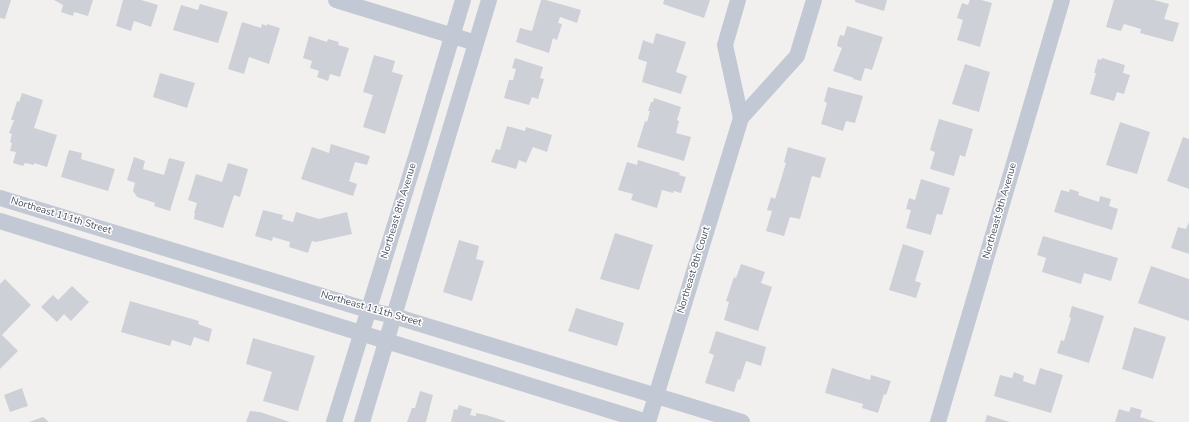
<!DOCTYPE html>
<html>
<head>
<meta charset="utf-8">
<style>
	body { margin:0 }
	canvas { display:block; background:#f2f0ef }
</style>
</head>
<body>
<canvas width="1189" height="422"></canvas>
<script>
const g = document.querySelector('canvas').getContext('2d');
g.lineJoin = 'round';
function fill(path, color) { g.fillStyle = color; g.fill(path, 'evenodd'); }
function trace(path, color, width, dash) { g.strokeStyle = color; g.lineWidth = width; g.lineCap = dash ? 'butt' : 'round'; g.setLineDash(dash || []); g.stroke(path); }
function write(font, color, halo, rows, align = 'center') {
  g.font = font + ' "Nunito Sans",sans-serif'; g.lineWidth = 3; g.setLineDash([]); g.textBaseline = 'middle'; g.strokeStyle = halo; g.fillStyle = color; for (const [text, x, y, turn = 0] of rows) {
    g.save(); g.translate(x, y); g.rotate((+turn || 0) * Math.PI / 180); g.textAlign = isNaN(turn) ? turn : align; if (halo) g.strokeText(text, 0, 0); g.fillText(text, 0, 0); g.restore();
  }
}
fill(new Path2D(`
	M0 0H11L5 19 0 18Z
	M54 0H93L88 16 74 12 73 16 61 12 63 5Z
	M123 0H141L158 5 151 27 134 21 131 31 116 26Z
	M541 0H546L581 10 577 23 560 17 558 23 562 24 557 40 553 38 549 53 516 42 520 28 532 31Z
	M664 0H710L704 18 663 4Z
	M855 0H887L884 11 855 2Z
	M970 0H981L992 3 980 47 957 40 963 20 957 18 962 3 968 5Z
	M1114 0H1154L1169 4 1164 19 1179 23 1173 42 1140 33 1141 29 1124 24 1121 31 1106 27Z
	M200 4 228 12 218 43 173 30 181 5 198 10Z
	M242 22 261 28 262 24 267 26V24L280 28 269 64 249 57 244 74 228 69Z
	M847 26 883 37 872 70 865 68 861 81 853 79 854 78 833 71 842 48 837 46 838 41 840 35 844 36Z
	M656 33 686 42 676 72 687 76 681 94 642 82 647 62 638 59 643 40 653 44Z
	M309 36 327 42 328 39 339 42 338 45 349 48 340 77 330 74 328 81 317 77 319 71 310 68 312 61 303 58Z
	M374 55 395 61 392 72 403 75 385 134 363 127 373 95 363 92Z
	M515 58 543 67 540 78 544 79 538 99 532 97 529 105 504 98 509 80H513L516 69 512 68Z
	M1102 58 1125 65 1123 73 1130 75 1124 94 1117 92 1114 101 1090 94 1096 73H1094L1098 59 1101 60Z
	M965 64 990 72 979 112 952 104Z
	M160 73 195 83 187 108 153 97Z
	M828 87 863 96 855 123 846 121 843 131 821 124 827 103 824 101Z
	M22 93 43 100 34 128 57 135 47 167 34 163V165L25 163 23 166 13 163 16 152 10 151 12 143 10 142 12 134 9 133 14 120H11L17 101 19 102Z
	M654 98 681 107 677 120 679 121 676 133 691 137 684 161 637 147 645 121 647 122 650 111H648L651 102H653Z
	M939 119 973 129 965 157 960 155 954 176 930 169 935 152 930 150Z
	M1120 122 1150 132 1137 174 1106 165Z
	M507 126 525 131 526 127 552 135 547 152 533 147 526 163 519 160 516 169 491 162 496 149 500 150Z
	M1183 137 1189 139V189L1167 181Z
	M331 144 370 156 367 165 355 162 349 181 357 184 353 196 301 179 312 147 329 153Z
	M788 147 826 158 820 178 812 176 800 219 790 217 784 236 766 231 772 211 767 210 771 197 775 199 786 163 784 162Z
	M69 150 82 153 81 159 115 169 108 191 61 177Z
	M134 157 145 161 143 169 164 175 169 158 185 162 170 211 154 206 155 203 137 197 133 191 135 183 127 180Z
	M638 160 680 173 679 175 686 177 681 193 674 191 673 193 662 190 657 208 631 200 633 194 618 190 627 162 637 165Z
	M228 163 248 169 240 197 234 195 223 228 194 219 195 213H194L197 203 188 200 196 174 222 182Z
	M921 179 950 188 942 215 937 214 931 235 906 228 911 210 906 209 909 198 915 200Z
	M1070 189 1079 192 1078 195 1099 202 1100 196 1111 199 1109 206 1118 209 1112 230 1054 212 1061 190 1069 192Z
	M263 210 283 215 282 219 293 222 296 212 319 219 347 212 352 234 316 242 312 241 308 253 289 247 290 242 273 237 272 241 255 236Z
	M1189 222V254L1171 248 1178 227 1186 229Z
	M615 233 653 245 639 290 600 279Z
	M1043 236 1118 258 1111 281 1084 273 1081 284 1042 272 1046 258 1037 255Z
	M459 240 479 246 476 259 484 261 472 301 443 292Z
	M903 244 924 251 915 281 921 283 916 298 889 290Z
	M741 264 765 272 761 283 772 287 758 331 724 320 729 302 726 301 734 277 736 278Z
	M1151 266 1189 279V321L1138 303Z
	M5 279 31 305 2 335 18 351 0 369V284Z
	M72 286 89 302 71 321 64 314 57 322 41 307 53 295 58 300Z
	M130 301 199 321 198 324 212 329 209 342 194 337 191 346 172 340 170 346 121 332Z
	M1072 306 1104 316 1089 363 1057 353 1061 340 1064 341 1071 318 1069 317Z
	M576 308 624 323 617 346 568 331Z
	M1134 327 1166 337 1153 379 1122 369Z
	M716 331 766 347 761 366 746 361 740 380 738 379 734 392 705 383 714 355 709 353Z
	M253 338 315 356 298 411 263 401 272 372 246 364Z
	M832 368 870 380 871 375 891 381 886 395 884 394 878 413 862 408 863 404 825 393Z
	M1040 368 1063 375 1051 413 994 396 1000 375 1012 378 1014 372 1024 376 1023 381 1035 385Z
	M22 388 28 406 10 412 4 395Z
	M420 391 433 395 426 422H407L412 408H415Z
	M459 405 472 409 470 415 476 416V413L486 415 505 421V422H451L454 409 457 410Z
	M1131 407 1142 410 1140 417 1156 422H1115L1119 409 1129 412Z
	M250 411 260 412 290 422H246Z
	M987 415 1010 422H985Z
	M43 417 49 422H29Z`), '#ced0d7');
trace(new Path2D(`
	M336 0 476 43
	M738 0 725 45 741 118
	M0 198 368 310 394 316 742 422
	M0 221 647 422
	M334 422 419 147 463 0
	M362 422 489 0
	M648 422 741 118 797 56 814 0
	M938 422 1062 0`), '#c3c9d4', 16);
write('10px', '#474e5d', '#fff', [
	["Northeast 8th Avenue",399,211,-73],
	["Northeast 9th Avenue",1000,211,-74],
	["Northeast 111th Street",61,216,17],
	["Northeast 8th Court",694,270,-73],
	["Northeast 111th Street",371,309,16]
]);
</script>
</body>
</html>
